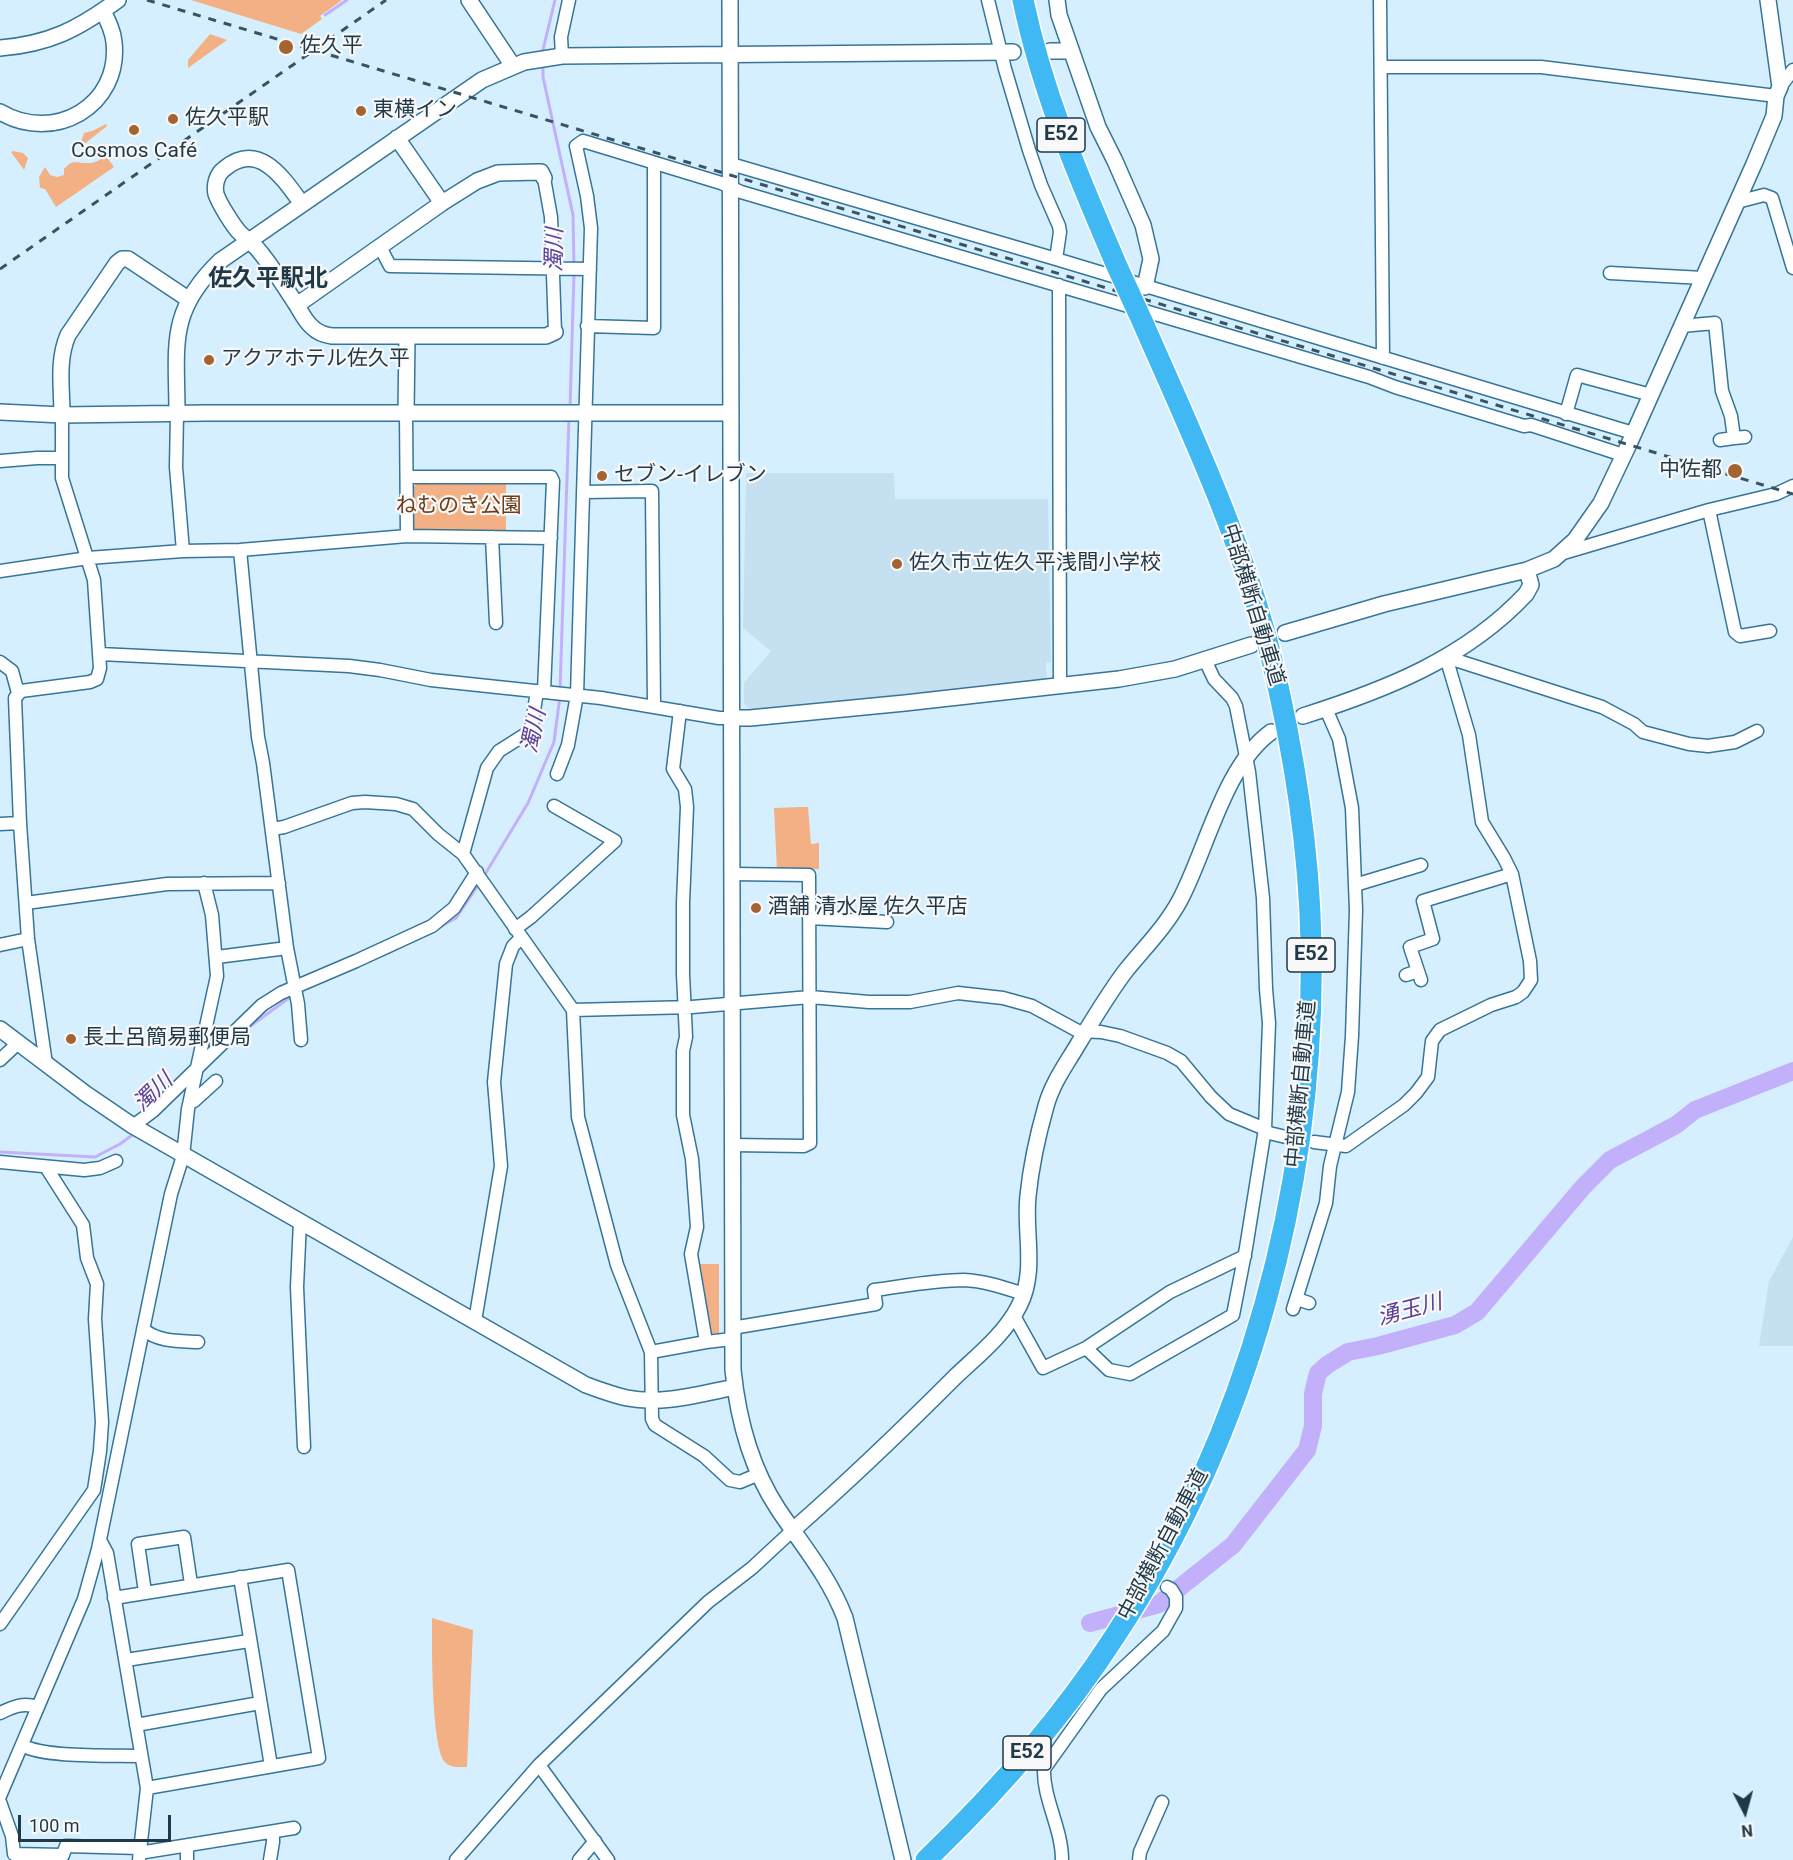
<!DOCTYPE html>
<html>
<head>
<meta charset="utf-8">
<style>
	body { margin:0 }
	#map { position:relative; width:1793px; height:1860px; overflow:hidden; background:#d6effe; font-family:Roboto,sans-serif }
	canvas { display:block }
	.north { position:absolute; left:1715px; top:1782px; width:60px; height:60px; -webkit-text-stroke:4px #f8f8f8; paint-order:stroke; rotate:174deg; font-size:16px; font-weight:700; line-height:24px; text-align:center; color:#1f3948 }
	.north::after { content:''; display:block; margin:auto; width:21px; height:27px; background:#1f3948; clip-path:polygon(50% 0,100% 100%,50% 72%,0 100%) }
	.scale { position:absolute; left:18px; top:1815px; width:153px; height:27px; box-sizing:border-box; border:3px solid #1f3948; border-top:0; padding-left:8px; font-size:18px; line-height:21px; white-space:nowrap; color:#1f3948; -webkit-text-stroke:4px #f8f8f8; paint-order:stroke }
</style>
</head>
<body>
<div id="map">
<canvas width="1793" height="1860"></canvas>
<div class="north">N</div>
<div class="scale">100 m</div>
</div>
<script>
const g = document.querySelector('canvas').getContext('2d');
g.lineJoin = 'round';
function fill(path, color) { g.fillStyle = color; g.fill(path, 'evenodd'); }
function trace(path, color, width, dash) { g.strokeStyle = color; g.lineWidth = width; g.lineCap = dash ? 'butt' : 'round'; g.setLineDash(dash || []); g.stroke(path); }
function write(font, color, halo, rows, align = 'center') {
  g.font = font + ' Roboto,"Noto Sans JP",sans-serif'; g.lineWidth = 4.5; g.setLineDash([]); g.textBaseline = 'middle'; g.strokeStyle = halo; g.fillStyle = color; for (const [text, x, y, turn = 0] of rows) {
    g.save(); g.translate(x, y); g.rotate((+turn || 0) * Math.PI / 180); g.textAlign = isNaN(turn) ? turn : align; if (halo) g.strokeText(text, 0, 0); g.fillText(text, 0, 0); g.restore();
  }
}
fill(new Path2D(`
	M746 473H894L895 499H1048L1051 662 1046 663 1047 678 895 696 751 710 744 704V683L771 651 743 628Z
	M1793 1237V1346H1759L1769 1281Z`), '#c5e0f1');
fill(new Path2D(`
	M191 0H342L320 16 322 19 301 34Z
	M210 34 227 40 188 68V60Z
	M106 124 107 126 83 145 81 142 84 133 92 131Z
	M13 151 23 153 28 158 24 170 11 152Z
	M106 156 114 167 56 207 45 189 40 188 39 177 45 167 50 175 57 177 64 175V169C72 159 76 163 87 163 93 164 100 160 106 156Z
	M418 482H506V532L418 533 413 527V488Z
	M799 807H808L811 844 819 843V869L777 870 774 808Z
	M696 1264H719V1333L708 1334Z
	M432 1618 473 1630 467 1767C460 1767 450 1768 445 1762 431 1748 432 1642 432 1618Z`), '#f2b084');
trace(new Path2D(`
	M325 15 347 0
	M542 54 555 0
	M543 64V77L573 215 574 267
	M570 408 574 274
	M560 690 569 417
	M484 876 528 803 554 742 560 696
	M438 928 456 918 479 884
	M384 955 424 936
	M245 1030 293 995
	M143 1127 153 1117
	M0 1152 95 1157 120 1144 135 1133`), '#c2b0fa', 3);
trace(new Path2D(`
	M1090 1623 1159 1604 1233 1545 1307 1450 1313 1426V1394L1315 1385 1318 1373 1327 1365 1348 1352 1378 1346 1455 1325 1477 1312 1583 1187 1610 1160 1676 1125 1695 1110 1793 1071`), '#c2b0fa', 18);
const minor = new Path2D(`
	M988 0 1005 69 1029 150 1041 185 1059 226 1060 232 1056 259
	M1380 0 1383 358
	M562 56 561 37 569 0
	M1381 67H1541L1776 96
	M1780 87 1793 70
	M731 164 1056 259 1633 433
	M544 178 551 217 555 332
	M1737 202 1764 195 1772 198 1793 268
	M380 247 390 266 590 269
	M1610 273 1703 278
	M1059 285 1060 686
	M587 326 654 328V163
	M1681 326 1715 323 1722 391 1731 416 1734 438 1745 437
	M406 413 407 536
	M177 414 176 467 183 551
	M1566 414 1577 375 1651 395
	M1720 440 1734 438
	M0 461 37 458H62
	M407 477H551L553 481 544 691
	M583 492 652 491 654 706
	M1709 510 1735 632 1740 636 1770 631
	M492 537 496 623
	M1560 554 1709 510 1776 494 1793 486
	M0 571 88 558 183 551 240 550 407 536 551 538
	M100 654 349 666 380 670 431 680 601 698 719 718H731
	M1446 657 1602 707 1634 724 1643 732 1689 744 1708 746 1735 742 1757 731
	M0 662 12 671 18 693
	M680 711 673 769 685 789 687 807 683 903V974L686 1037 683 1051V1115L692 1159 697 1227 691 1254 706 1342 651 1352 652 1419 655 1425 704 1456 730 1480 740 1482 759 1474
	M557 774 568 745 577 695 591 228 587 196 576 146 583 141 721 183 741 192 1369 377 1395 387 1524 426 1531 425 1623 455
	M0 824 20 823
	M272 829 284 827 352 803 365 802 396 804 413 809 438 834 463 854 573 1010 578 1117 617 1265 651 1352
	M463 854 487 768 499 751 529 732 532 724 537 691
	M731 874 809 875 810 1143 804 1146 732 1145
	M1355 885 1421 865
	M26 903 167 884 279 883
	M809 918 887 922
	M515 929 531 917 615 841 554 806
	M0 945 28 939
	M287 948 298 1004 301 1040
	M217 957 287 948 263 763 258 737 240 550
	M1406 975 1418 971
	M1421 980 1410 947 1433 939 1423 901 1512 874
	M573 1010 692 1007 810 997 869 1002H910L958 993 1003 998 1032 1006 1078 1031 1101 1032 1120 1036 1167 1053 1181 1061 1211 1097 1229 1114 1265 1129 1269 1133 1286 1137
	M0 1060 18 1043
	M46 1064 28 939 20 823 15 698 21 691 90 682 97 679 100 668 94 580 62 478V415
	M190 1101H194L216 1081
	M133 1126 153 1111 262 1005 281 993 356 961 432 926 454 908 477 872
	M1314 1142 1346 1146 1404 1105 1416 1093 1428 1077 1432 1041 1440 1030 1491 1005 1516 997 1523 992 1531 980 1530 961 1512 874 1504 858 1482 822 1469 735 1446 657
	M0 1162 84 1170 100 1168 116 1161
	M300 1221 297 1287 304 1447
	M1297 1299 1309 1303
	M1293 1309 1326 1203 1330 1166 1348 1092 1352 1036 1356 910 1352 808 1339 739 1326 709
	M1014 1316 1043 1368 1086 1348 1170 1292 1245 1256
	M475 1321 501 1166 494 1082 506 964 513 946 521 938
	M732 1328 876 1304 874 1290C904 1286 935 1280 964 1280 985 1281 1005 1288 1024 1294
	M143 1329C158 1342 179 1341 198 1342
	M706 1342 732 1339
	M1086 1348 1109 1370 1130 1374 1233 1315 1246 1248 1265 1129 1269 1023 1266 989 1263 898 1249 772 1236 706 1232 698 1214 679 1205 660
	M100 1540 107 1553 147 1788 139 1860
	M240 1577 271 1766
	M145 1592 138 1544 184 1537 191 1584
	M114 1598 288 1570 319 1758 147 1788
	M0 1624 94 1490 100 1451 102 1422 95 1319 97 1284 87 1258 83 1225 46 1167
	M126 1660 249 1641
	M0 1713C13 1707 23 1702 37 1707
	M136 1725 260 1703
	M22 1745C43 1758 114 1755 141 1756
	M539 1765 608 1860
	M0 1796 84 1599 98 1549 171 1194 183 1156 188 1109 217 976 212 915 204 883
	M0 1802 12 1836 14 1854 63 1855 66 1846 139 1848
	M139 1853 294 1828
	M187 1860V1846
	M270 1860 273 1842V1832
	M456 1860 539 1765 708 1602 752 1568 793 1530
	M579 1860 595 1841
	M1062 1860C1062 1828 1043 1799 1044 1769L1101 1689 1163 1631 1176 1608V1597L1171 1589 1167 1587
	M1139 1860 1140 1852 1162 1802`);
const tertiary = new Path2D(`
	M469 0 513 66
	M730 0 733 1370C738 1419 751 1468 778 1509 802 1545 829 1576 845 1618L903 1860
	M1057 0 1059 15 1098 127 1115 161 1143 225 1151 259 1145 287
	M0 48C50 44 78 29 118 0
	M1050 51H1071
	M0 112C54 144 121 106 114 42 113 31 108 21 103 11
	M397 138 442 203
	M302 204C283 178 259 140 224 169 217 174 214 185 216 194 219 203 233 226 240 233 246 239 254 244 260 252 273 268 285 287 296 304 301 312 305 321 312 327 318 333 324 335 332 336H546L555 332
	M297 305 442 203 477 181 498 173 538 172H541L544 178
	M0 412 62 415 206 413H731
	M406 413 407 336
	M177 414C177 346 167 312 220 261L482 80 524 62 562 56 1013 52
	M62 415C62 389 57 360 68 335L117 263 122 259H128L188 299
	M1285 633 1384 604 1527 570 1554 559 1575 540 1601 503 1629 444 1754 164 1774 116 1776 96 1780 87 1768 0
	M1303 716C1385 690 1465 659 1526 594L1531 585 1527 570
	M731 718H750L905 703 1119 679 1175 669 1251 645
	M0 1029 86 1094 133 1126 586 1385C600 1390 613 1395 627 1398 662 1405 700 1394 735 1387
	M793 1530C849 1481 902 1430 955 1377 977 1356 1005 1334 1019 1306 1037 1272 1024 1232 1028 1196 1031 1166 1038 1134 1046 1106 1052 1084 1065 1066 1077 1046 1092 1021 1107 996 1124 973 1143 949 1165 928 1180 900 1207 849 1224 766 1271 732`);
const motorway = new Path2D(`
	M1023 0C1043 95 1078 175 1116 264
	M926 1860C997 1792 1062 1718 1115 1636 1249 1432 1316 1185 1311 942 1309 845 1293 746 1270 652 1241 538 1190 430 1143 323`);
trace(minor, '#367597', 15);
trace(tertiary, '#367597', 18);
trace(motorway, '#fff', 24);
trace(minor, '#fff', 12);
trace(tertiary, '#fff', 15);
trace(motorway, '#3fb8f3', 21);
trace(new Path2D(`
	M147 0 1793 494
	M0 269 386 0`), '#395362', 3, [8, 8]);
const motorwayBridge = new Path2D(`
	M1116 264 1143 323`);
trace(motorwayBridge, '#fff', 24, []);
trace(motorwayBridge, '#3fb8f3', 21);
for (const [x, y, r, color] of [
	[286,47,8,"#a66332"],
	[361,111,6,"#a66332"],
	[173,119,6,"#a66332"],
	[134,130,6,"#a66332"],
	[209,360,6,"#a66332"],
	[1735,471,8,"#a66332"],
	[602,476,6,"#a66332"],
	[897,564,6,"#a66332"],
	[756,908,6,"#a66332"],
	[71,1039,6,"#a66332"]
]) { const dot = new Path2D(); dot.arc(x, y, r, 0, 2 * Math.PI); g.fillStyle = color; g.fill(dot); trace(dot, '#f8f8f8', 2); }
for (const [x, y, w] of [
	[1061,135,48],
	[1311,955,48],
	[1027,1753,48]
]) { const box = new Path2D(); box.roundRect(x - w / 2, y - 17, w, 34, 4.5); g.fillStyle = '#f8f8f8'; g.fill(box); trace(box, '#1f3948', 1.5); }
write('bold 20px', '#1f3948', null, [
	["E52",1061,135],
	["E52",1311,955],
	["E52",1027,1753]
]);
write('21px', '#1f3948', '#f8f8f8', [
	["佐久平",300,47],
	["東横イン",373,111],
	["佐久平駅",185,119],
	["Cosmos Café",134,152,"center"],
	["アクアホテル佐久平",221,360],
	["中佐都",1722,471,"right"],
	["セブン-イレブン",614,476],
	["佐久市立佐久平浅間小学校",909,564],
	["酒舗 清水屋 佐久平店",768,908],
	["長土呂簡易郵便局",83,1039]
], 'left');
write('21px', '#6b3c19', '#f8f8f8', [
	["ねむのき公園",459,507]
]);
write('21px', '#1f3948', '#f8f8f8', [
	["中部横断自動車道",1252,605,73],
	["中部横断自動車道",1302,1084,-85],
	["中部横断自動車道",1164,1545,-62]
]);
write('italic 22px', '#5b4196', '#f8f8f8', [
	["濁川",556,250,-89],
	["濁川",535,731,-77],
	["濁川",154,1093,-44],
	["湧玉川",1410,1311,-15]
]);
write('bold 24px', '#1f3948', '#f8f8f8', [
	["佐久平駅北",268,280]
]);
</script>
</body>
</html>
